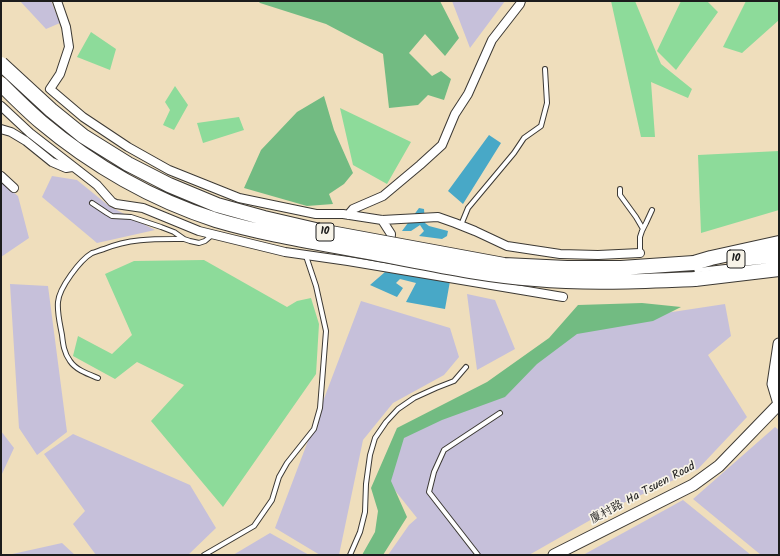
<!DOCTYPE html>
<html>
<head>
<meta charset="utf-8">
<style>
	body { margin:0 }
	#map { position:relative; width:780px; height:556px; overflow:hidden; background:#efdebc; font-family:Kalam,sans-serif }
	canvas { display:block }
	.frame { position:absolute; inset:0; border:2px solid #1c1c1c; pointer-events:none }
</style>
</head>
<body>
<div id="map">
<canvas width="780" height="556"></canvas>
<div class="frame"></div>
</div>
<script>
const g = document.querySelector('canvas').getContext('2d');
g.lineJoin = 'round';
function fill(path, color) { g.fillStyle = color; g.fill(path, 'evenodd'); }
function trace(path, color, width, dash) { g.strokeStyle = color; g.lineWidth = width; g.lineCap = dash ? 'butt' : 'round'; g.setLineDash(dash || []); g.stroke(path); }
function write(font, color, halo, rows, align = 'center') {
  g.font = font + ' Kalam,"LXGW WenKai TC",sans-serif'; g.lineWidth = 3.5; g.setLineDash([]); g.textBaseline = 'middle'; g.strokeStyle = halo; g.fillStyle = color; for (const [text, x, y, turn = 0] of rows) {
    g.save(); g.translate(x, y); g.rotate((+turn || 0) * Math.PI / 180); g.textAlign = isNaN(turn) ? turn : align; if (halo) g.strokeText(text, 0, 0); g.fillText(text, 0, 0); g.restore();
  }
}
fill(new Path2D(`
	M20 1H51L60 23 46 29Z
	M452 1H505L470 48Z
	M52 176 77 180 109 206 155 230 97 243 42 197Z
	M1 182 18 196 29 238 1 257Z
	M10 284 48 286 67 432 37 455 19 428Z
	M467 294 495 300 515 349 477 370Z
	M361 301 450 328 459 357 444 375 393 403 363 440 339 555H320L275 528Z
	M725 304 731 336 708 355 747 417 698 469 608 510 529 555H388L409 525 417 518 385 478 405 430 481 389 580 326Z
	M775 427 779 430V555H761L693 499Z
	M1 431 14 448 1 476Z
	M73 434 190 485 216 528 188 555H96L73 524 85 511 44 454Z
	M683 500 751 555H583Z
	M270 533 309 555H233Z
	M62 543 75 555H8Z`), '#c6c0da');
fill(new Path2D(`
	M611 1H635L661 64 692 89 688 98 651 82 655 137H641Z
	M681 1H707L718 12 676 70 657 51Z
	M746 1H779V20L742 53 723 47Z
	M91 32 116 49 110 70 77 57Z
	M175 86 188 105 174 130 163 125 170 110 165 102Z
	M340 108 411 142 387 184 353 165Z
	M239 117 244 130 203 143 197 123Z
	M779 151V210L701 233 698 155Z
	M204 260 287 307 297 301 311 298 319 324 316 374 223 507 151 421 184 385 137 362 115 379 73 356 78 336 112 354 132 335 105 274 134 261Z`), '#8ddb9a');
fill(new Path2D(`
	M258 1H440L459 38 445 56 425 34 409 53 432 76 441 71 451 79 444 100 428 95 418 105 389 108 383 54 326 24 260 3Z
	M324 96 334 130 353 173 344 184 329 194 333 204 307 206 244 188 261 150 297 112Z
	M642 303 681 307 653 321 577 334 537 364 505 397 442 420 404 438 391 481 407 517 383 555H362L375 532 378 511 371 488 397 428 487 382 549 338 578 305Z`), '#72bb82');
fill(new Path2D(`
	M489 135 501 143 463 204 448 191Z
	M419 208 424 209 425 223 429 226 448 231 447 236 442 239 419 236 424 231 420 225 411 231H402Z
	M385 272 450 281 445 309 406 302 416 283 400 279 396 283 403 288 397 297 370 285Z`), '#48a8c7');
const lane = new Path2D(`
	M620 189V195L636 217 643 229
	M92 203 107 213 112 216 131 217 161 227 174 232 184 239 190 241 199 243 205 241 212 235
	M461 225 468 208 514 153 524 138 541 126 547 103 545 69
	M640 253V237L642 231 646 223 652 210
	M664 274 743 265
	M98 378C88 374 76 370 70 361 64 353 63 344 62 335 60 324 57 313 58 302 59 288 80 260 92 253 96 252 100 250 104 249 130 238 156 239 184 239
	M204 555 254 526 272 500 279 477 287 463 314 429 320 408 326 331 316 286 306 256
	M350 555 360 532 365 512 366 484 370 455 375 438 386 422 398 409 414 398 436 388 454 381 466 367
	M478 555 429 492 434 472 444 450 500 413`);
const street = new Path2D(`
	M57 1 66 27 69 47 60 74 50 89 83 117 128 147 169 170 239 198 316 214H343L382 220 438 217 455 223 475 231 507 246 560 254 598 255 640 253
	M1 106 30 133 97 185 112 202 116 204 143 208 199 231 285 252 348 261 563 297
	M1 129 11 132 26 141 52 162 66 168 72 167
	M1 176 14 188
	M348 215 353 209 383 196 420 165 442 145 455 114 468 94 492 40 520 4 521 1
	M382 220 391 234 390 247`);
const secondary = new Path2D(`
	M554 555 693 485 719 466 779 404 773 384 779 344`);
const highway = new Path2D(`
	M740 259 779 255
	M694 263 711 258 779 243
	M695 279 779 269`);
trace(lane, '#3c3934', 6);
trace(street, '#3c3934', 10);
trace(secondary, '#3c3934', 13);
trace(highway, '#3c3934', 16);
trace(lane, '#fff', 4);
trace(street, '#fff', 8);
trace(secondary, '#fff', 11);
trace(highway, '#fff', 14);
const highwayBridge = new Path2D(`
	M1 64 51 110 83 136 128 164 169 185 217 205 264 218 320 231 504 265 567 268H621L694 263
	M1 84C14 97 27 110 41 122 92 165 153 200 216 220 267 235 321 243 373 253 427 263 481 275 535 279 589 284 642 281 695 279`);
trace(highwayBridge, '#3c3934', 16, []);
trace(highwayBridge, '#fff', 14);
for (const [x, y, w] of [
	[325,232,18],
	[736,259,18]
]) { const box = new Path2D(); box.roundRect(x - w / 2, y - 9, w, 18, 3); g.fillStyle = '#f7f3e8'; g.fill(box); trace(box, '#1c1c1c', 1); }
write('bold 11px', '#1c1c1c', null, [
	["10",325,232],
	["10",736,259]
]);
write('12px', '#1c1c1c', '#f7f3e8', [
	["廈村路 Ha Tsuen Road",643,494,-28]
]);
</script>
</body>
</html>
